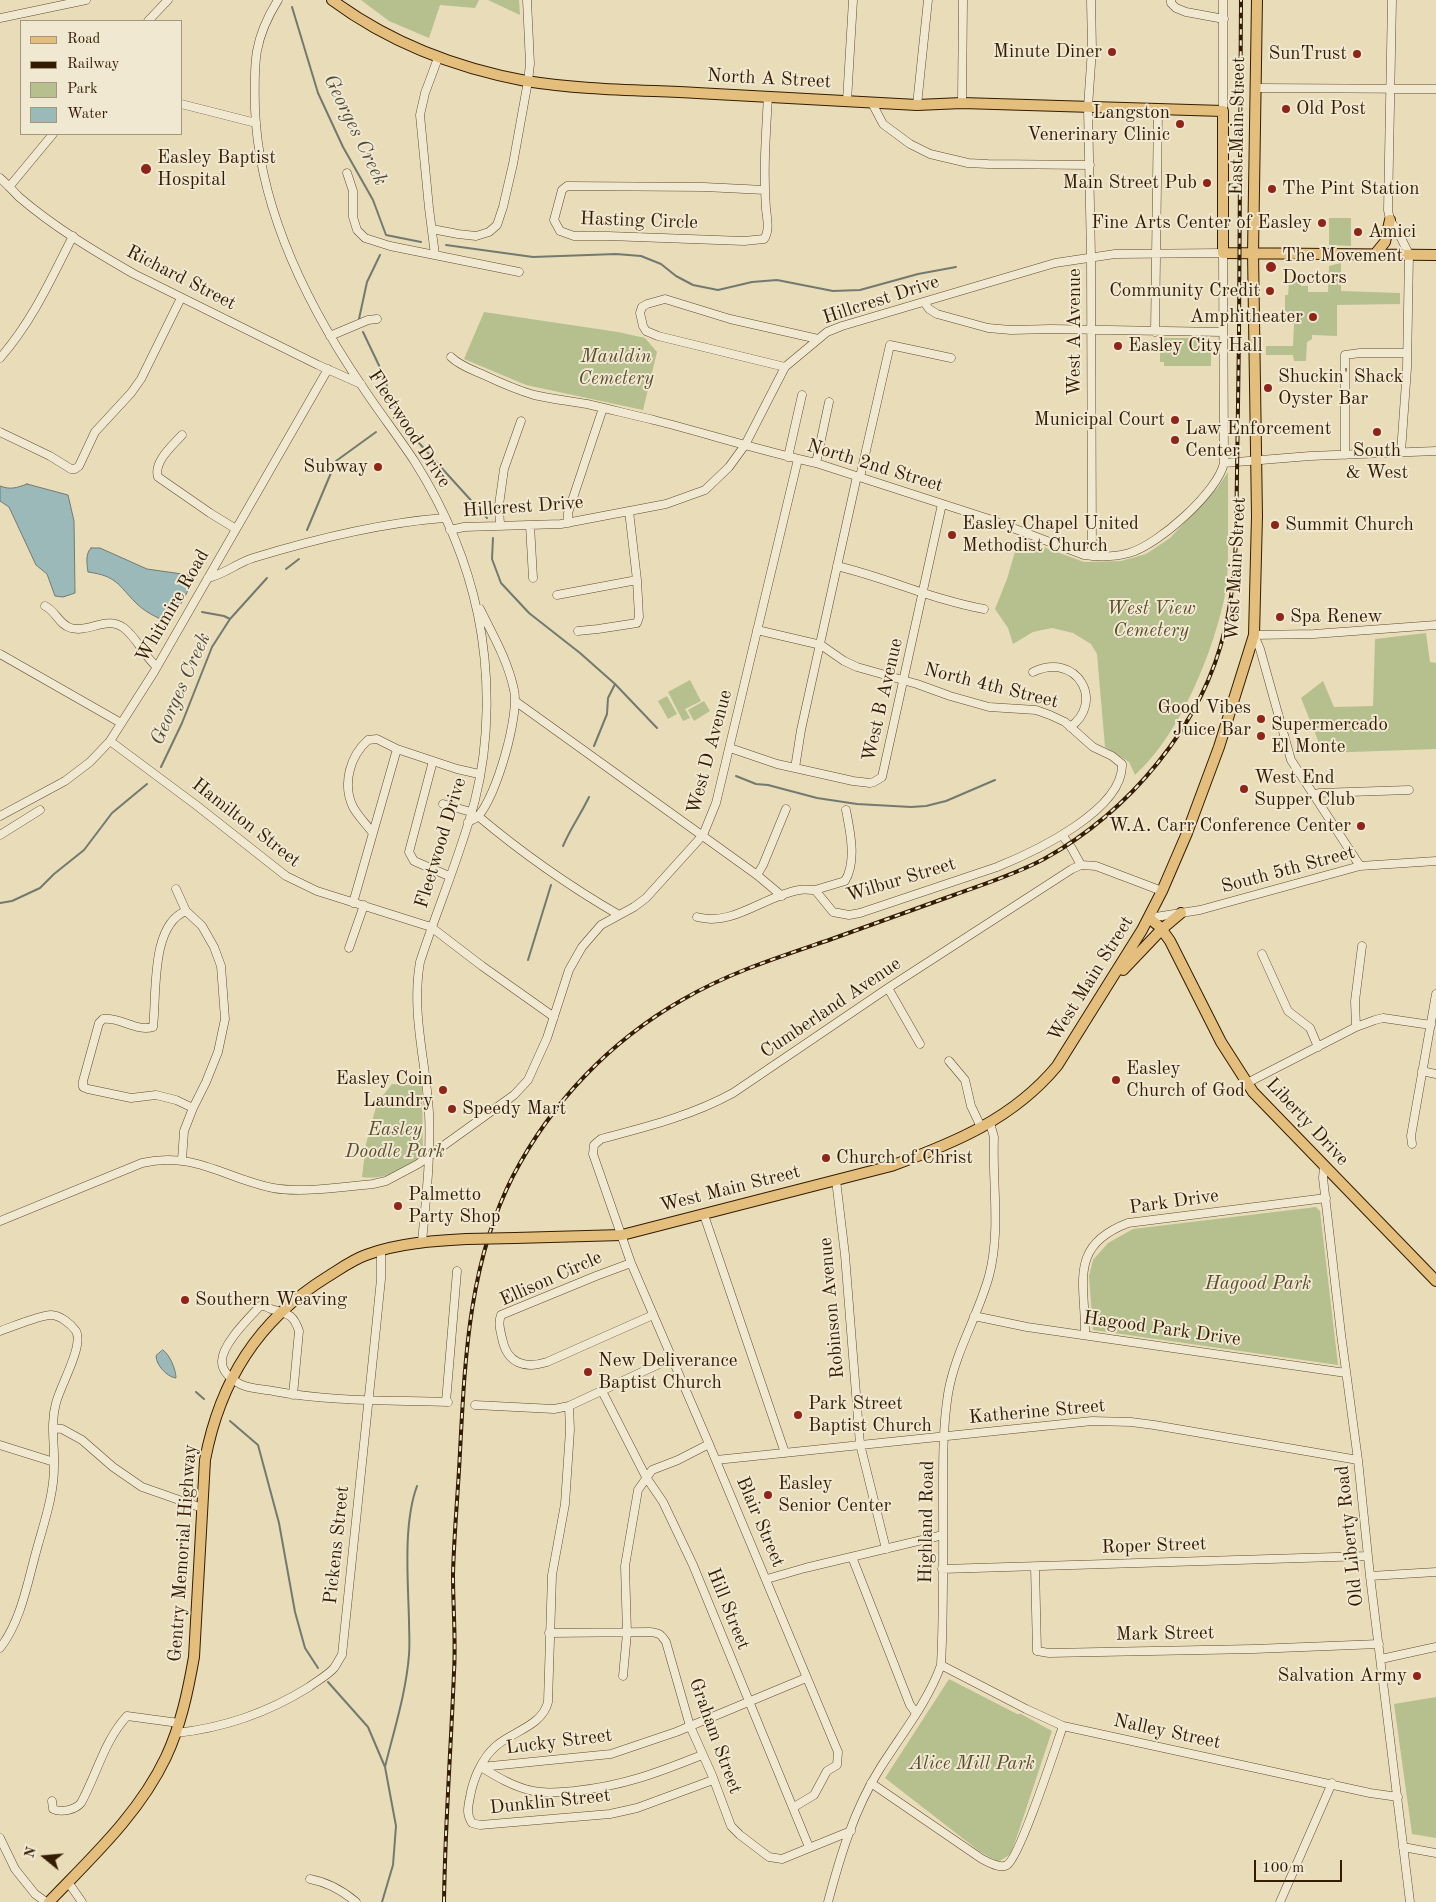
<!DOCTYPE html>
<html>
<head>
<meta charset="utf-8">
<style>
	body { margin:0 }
	#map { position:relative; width:1436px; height:1902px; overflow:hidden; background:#e9dcb9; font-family:"Old Standard TT",serif }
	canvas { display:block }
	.legend { position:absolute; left:20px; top:20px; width:162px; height:115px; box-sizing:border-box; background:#f1e8d2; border:1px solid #a5967e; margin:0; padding:6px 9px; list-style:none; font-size:15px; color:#331c00 }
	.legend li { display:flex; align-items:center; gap:10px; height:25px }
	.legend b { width:25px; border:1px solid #a5967e }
	.north { position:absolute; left:20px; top:1832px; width:50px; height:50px; -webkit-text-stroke:4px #f1e8d2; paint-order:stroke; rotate:287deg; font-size:14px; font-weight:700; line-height:20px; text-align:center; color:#331c00 }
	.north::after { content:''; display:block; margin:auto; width:18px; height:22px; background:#331c00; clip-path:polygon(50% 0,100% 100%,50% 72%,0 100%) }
	.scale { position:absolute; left:1254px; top:1860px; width:88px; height:22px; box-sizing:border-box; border:2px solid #331c00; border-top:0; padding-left:6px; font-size:15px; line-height:18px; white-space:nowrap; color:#331c00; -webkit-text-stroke:4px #f1e8d2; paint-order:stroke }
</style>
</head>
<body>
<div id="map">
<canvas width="1436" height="1902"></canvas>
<ul class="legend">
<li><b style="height:6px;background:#e4be7c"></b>Road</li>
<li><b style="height:6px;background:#331c00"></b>Railway</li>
<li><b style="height:14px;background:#b6c08f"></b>Park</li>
<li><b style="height:14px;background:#9cb9ba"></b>Water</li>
</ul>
<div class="north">N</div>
<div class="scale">100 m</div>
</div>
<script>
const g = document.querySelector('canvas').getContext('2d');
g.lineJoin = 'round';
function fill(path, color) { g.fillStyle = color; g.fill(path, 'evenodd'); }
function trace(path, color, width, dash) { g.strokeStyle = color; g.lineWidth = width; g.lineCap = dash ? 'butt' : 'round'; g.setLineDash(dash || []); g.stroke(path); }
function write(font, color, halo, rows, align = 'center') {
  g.font = font + ' "Old Standard TT",serif'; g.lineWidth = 4; g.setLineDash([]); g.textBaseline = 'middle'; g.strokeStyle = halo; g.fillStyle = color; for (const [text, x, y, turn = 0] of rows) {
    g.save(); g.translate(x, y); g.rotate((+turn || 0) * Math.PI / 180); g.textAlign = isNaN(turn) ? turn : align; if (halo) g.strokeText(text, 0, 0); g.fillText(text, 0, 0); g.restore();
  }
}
fill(new Path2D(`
	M361 0H479L475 8 440 5 429 38 389 21Z
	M488 0H519L520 15Z
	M1329 218H1351V246L1329 245Z
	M1341 263V291L1400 293V304L1337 305V336L1312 335V339L1307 342 1306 361H1294L1293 355H1266V346H1293L1294 324 1289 323V318H1285V295H1288L1289 281H1301V286H1308V292H1328L1329 266Z
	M484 312 618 332 645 338 657 352 643 410 526 385 464 359Z
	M1160 338H1206L1207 343 1211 344V366H1164V362H1160Z
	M1228 472C1228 495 1228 518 1228 541 1228 557 1228 574 1226 590 1215 649 1180 735 1135 775L1129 762 1105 747 1097 654 1091 644 1073 633 1052 628 1033 632 1013 644 1008 628 995 609 1007 579 1019 538 1084 562 1121 561 1146 554 1170 538 1218 487Z
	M1426 633 1430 662 1436 663V749L1323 753 1301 698 1323 681 1334 707 1373 706 1375 639Z
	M690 680 701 701 685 709 690 718 683 721 668 692Z
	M667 696 677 714 668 719 658 701Z
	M704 701 710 711 694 721 688 710Z
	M392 1084 422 1086 423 1156C401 1170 389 1180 362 1177L366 1144 377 1103Z
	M1316 1207 1320 1211 1338 1365 1093 1330 1089 1276 1093 1260 1108 1243 1133 1229Z
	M949 1679 1017 1714H1021L1052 1731 1011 1854 998 1862 979 1851 885 1778Z
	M1436 1697V1838L1412 1834 1394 1704Z`), '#b6c08f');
const water = new Path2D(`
	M27 484 68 495 74 521 75 593 63 597 55 596 47 574 36 565 9 507 0 501V486C11 490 16 488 27 484Z
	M91 548H100L147 569 189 575C193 592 176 610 167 622 156 617 145 612 136 603 118 585 117 576 88 572 87 564 85 554 91 548Z
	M163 1350C170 1355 176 1370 176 1378 167 1377 156 1365 156 1356Z`);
fill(water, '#9cb9ba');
trace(water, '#727a70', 1);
trace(new Path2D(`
	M292 7 318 93 343 147 373 200 386 235 421 242
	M446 245 533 257 616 254 641 256 661 264 676 276 693 285 718 290 752 282 777 280 833 291 860 290 918 274 956 267
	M359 319 367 282 380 255
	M363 332 385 378 388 391 399 417 419 443 487 518
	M394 418 397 413
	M307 530 336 461 376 432
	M493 538 492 559 501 583 529 613 580 653 615 684 657 728
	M286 569 299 559
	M202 612 224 616 230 619
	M594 746 607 714 608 698 615 684
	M161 767 182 723 212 647 230 619 267 578
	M736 776 756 784 768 785 817 798 857 804 911 807 926 806 946 801 995 780
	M563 846C570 829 581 814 589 797
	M0 903 12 901 40 888 54 874 84 850 112 813 147 784
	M528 960 551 885
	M196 1392 204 1399
	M230 1421 258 1445 279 1523 295 1612 305 1648 318 1668
	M328 1682 368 1727 385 1767 396 1826 393 1865 382 1902
	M385 1767C394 1730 406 1693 409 1655 410 1643 409 1631 409 1620 408 1580 403 1524 417 1486`), '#727a70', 2);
const minor = new Path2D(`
	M278 0C253 40 254 63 255 109 259 209 307 305 362 386 379 412 398 436 415 462 444 508 467 562 478 615 490 674 490 741 475 800 461 854 437 909 420 962 411 1014 426 1061 429 1113 431 1156 426 1199 422 1242
	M1091 0 1092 49 1088 107 1091 257 1092 556
	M1171 0V3L1176 8 1186 12 1224 19
	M1392 0 1388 210 1390 220 1399 234 1409 254 1407 368 1401 452
	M0 18 86 0
	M148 21 168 0
	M1256 88 1436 89
	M847 101 853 0
	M872 103 883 124 910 144 930 154 968 163 988 164 1090 165
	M962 103 963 0
	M181 104 256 123
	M917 105 928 0
	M1223 111V0
	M347 173 353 191V217L357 230 365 238 390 246 519 272
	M0 178C7 184 13 191 19 197 54 227 94 251 134 274L318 365 361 384
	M9 187 53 134
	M765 190 704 187 567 186 562 190 554 220 560 231 574 236H608L744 241 764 239C770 231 767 218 766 209 763 171 766 134 768 96
	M432 229 458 234 476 236 489 232 497 225 503 207 513 164 528 81 530 64 527 0
	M435 255 429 208 420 115 425 93 438 58
	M924 302 929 309 937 314 988 328 1011 330 1051 329 1222 332
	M1155 332 1158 109
	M330 336 368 320 377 319
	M0 358C32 322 51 279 73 236
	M785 367 658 336 646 331 643 326 640 313 642 307 647 304 665 299 730 319 818 339
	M0 432 50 456 71 469H75L79 466 95 432 131 393 141 379 181 298
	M182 435C173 445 153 462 158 477L210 513 236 529
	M1345 455V355L1360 353H1407
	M788 457 802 395
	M816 463 829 402
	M1224 463 1310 456 1436 451
	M860 477 890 345 951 358
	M568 523V513L603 408
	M530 525 533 578
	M500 526 499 505 504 469 521 421
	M450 530 464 527 561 524 666 504 705 490 729 467 745 445 785 367 827 332 842 326 1055 263 1115 254 1223 253 1224 463C1218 492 1158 545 1129 553 1115 557 1098 557 1084 555L989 519 816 463C762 451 708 434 654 420 632 415 609 409 587 404 570 401 551 399 534 395 517 390 501 383 484 375 473 370 460 366 451 357
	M837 566C887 578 934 600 984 609
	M208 578C225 574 237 563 253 558 315 539 380 523 444 518
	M557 595 637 580
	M45 606C56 611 59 625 71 628 89 633 107 615 124 628 137 638 144 656 157 667
	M578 631 598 629 637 623 639 617 637 580 629 511
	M0 654 121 723
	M1033 672C1078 651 1105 703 1070 727
	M515 701 757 875 782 896
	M110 741 196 805 286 876 317 891 431 927 482 966 554 1017
	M730 748 777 764 853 781 870 783 874 782 882 777 942 504
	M433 761 409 852 414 861 449 876
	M795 768 801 730 857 476
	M1313 795 1319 793 1409 790
	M443 804 471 812
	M0 816 65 781 90 762 110 741 154 672 328 369
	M478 816C522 853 569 886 619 915
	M468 822C471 820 476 819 478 816 496 798 520 714 514 690 508 661 493 635 480 609
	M372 832C366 824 358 816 353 807 342 784 350 756 368 740L377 739 397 749
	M0 835 40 810
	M1062 835 1071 847 1081 865
	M1360 866 1291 760 1260 649 1254 635 1314 634 1436 625
	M757 875 763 865 786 809
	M176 889 186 911 202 926 214 947 221 966 225 1019 218 1052 206 1082 193 1108 184 1131 182 1160
	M815 890 845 881C857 861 850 831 846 810
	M353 903 397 749 457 769 479 774
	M186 911C150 925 157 995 153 1027 136 1032 121 1017 103 1019L99 1023 83 1081V1087L88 1089 131 1098 156 1095 176 1100 193 1108
	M697 917C733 927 764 896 799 890 804 889 809 890 815 890L833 912 849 915 860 913 997 867C1034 852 1124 810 1122 764L1112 756 1093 747 1065 722 1050 715 1036 710 989 707 950 696 917 684 857 667 844 661 821 645 757 630
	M1149 918 1200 910 1360 866 1436 861
	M349 948 364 905
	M1262 954 1288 1011 1310 1028 1318 1047
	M888 988 920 1044
	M1356 1027 1355 1001 1362 946
	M949 1061 965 1080 971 1106 981 1127
	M1422 1071 1436 1074
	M1247 1083 1356 1027 1375 1020 1383 1018 1431 1025
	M1412 1144 1411 1136 1436 994
	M1324 1166 1323 1178 1341 1334 1358 1460 1370 1576 1410 1902
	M836 1180 845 1255 860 1444 886 1549
	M704 1215 785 1453
	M0 1221 142 1163C195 1151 224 1178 273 1188 300 1193 345 1187 373 1184L386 1181 418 1164 514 1095 528 1080 547 1038 569 970 582 947 601 925 634 907 646 898 703 835 716 803 798 459
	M631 1263 596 1276 501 1315C498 1323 500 1329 502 1338 507 1364 525 1369 547 1362L653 1315
	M974 1316 1027 1327 1346 1373
	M0 1331C12 1327 40 1315 51 1315 60 1315 71 1324 76 1331 84 1346 60 1386 56 1403 50 1424 55 1446 54 1467 54 1493 45 1520 38 1545 28 1579 22 1620 0 1648
	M1085 1335C1086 1285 1067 1246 1128 1223L1326 1198
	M602 1391 646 1477 663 1502 693 1565 809 1847
	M293 1395 299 1331C293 1313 287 1314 271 1309 266 1307 265 1305 260 1306 249 1318 221 1345 222 1362 222 1372 232 1380 240 1384 249 1389 263 1389 273 1391 331 1402 389 1400 448 1402
	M446 1402 457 1271
	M475 1405 554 1409 569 1406 672 1358
	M569 1406 570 1430 565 1504 552 1575 548 1702C542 1726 513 1731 496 1746 482 1758 473 1779 470 1797 468 1807 466 1814 472 1823L480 1825 610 1814 637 1808 713 1780
	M53 1428 62 1429 82 1440 113 1467 142 1487 202 1508
	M0 1445 54 1462
	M716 1460 1092 1421 1131 1422 1154 1425 1358 1460
	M852 1557 910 1705 916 1713
	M1035 1567 1037 1651 1049 1653 1254 1649 1379 1644
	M942 1569 1368 1556
	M1370 1576 1436 1572
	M767 1579 805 1568 943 1535
	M549 1633 650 1632C659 1633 661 1634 666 1642L690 1726 712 1775 731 1826 740 1835 769 1857 782 1859 851 1831
	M1381 1659 1436 1647
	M941 1665 1026 1709 1063 1726 1370 1793 1398 1797
	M623 1676 627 1633 625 1566 638 1490 652 1470 678 1460 709 1444
	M176 1733C223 1728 269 1712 309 1687 317 1681 328 1675 334 1668 337 1664 339 1659 342 1655L375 1338 381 1279V1251
	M481 1767 611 1754 676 1732 806 1678
	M481 1767C497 1777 514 1787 533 1791 546 1794 561 1792 574 1791 623 1786 657 1773 702 1755
	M871 1783 982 1859C990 1863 1000 1869 1007 1865 1020 1857 1056 1746 1063 1726
	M52 1801 53 1809C61 1813 75 1810 81 1803 97 1774 104 1741 127 1716L179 1723
	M794 1807 814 1795 827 1771 837 1765 838 1752 709 1444 631 1263 593 1154 594 1145 601 1139C646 1127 691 1116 733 1093L888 988 1072 869 1081 865 1096 866 1162 891
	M0 1838 15 1869 35 1894 46 1902
	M1403 1847 1436 1853
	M310 1879C326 1882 343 1891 356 1902
	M68 1882 82 1902
	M828 1902C840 1857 854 1810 879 1770 900 1736 927 1704 941 1665 944 1608 943 1549 943 1492 943 1459 943 1426 948 1394 955 1352 978 1316 989 1276 1001 1231 992 1183 994 1137L990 1123
	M1280 1902 1332 1783`);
const major = new Path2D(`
	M332 0C390 43 456 68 526 81 582 90 640 90 697 93 770 97 843 101 917 105L962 103 1223 111V253L1436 255
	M1376 253 1385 242 1390 220
	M1149 918 1160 927 1170 941 1221 1042 1253 1092 1436 1281
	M1123 970 1162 929 1181 913
	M515 1238 622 1235 891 1166C954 1143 1013 1119 1057 1066L1142 930 1162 891 1187 833 1219 747 1254 635 1257 516 1253 253 1257 0
	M49 1902C92 1857 139 1814 166 1757 181 1725 188 1691 194 1657L205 1460C220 1381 258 1320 327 1277 340 1269 352 1260 366 1255 398 1243 433 1241 467 1239`);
trace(minor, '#604c2e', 9);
trace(major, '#331c00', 12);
trace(minor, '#f1e8d2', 8);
trace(major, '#e4be7c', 10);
const rail = new Path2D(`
	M444 1902C445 1825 451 1749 454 1672 456 1640 453 1608 453 1575 454 1534 458 1493 460 1452 465 1357 469 1262 513 1176 551 1103 610 1041 682 1000 728 973 779 957 829 940 871 925 912 910 954 895 984 884 1016 874 1044 859 1129 812 1203 725 1225 629 1232 600 1234 571 1236 542L1239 336 1241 0`);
trace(rail, '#331c00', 4);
trace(rail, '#f1e8d2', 2, [5.5]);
const majorBridge = new Path2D(`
	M467 1239 515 1238`);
trace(majorBridge, '#331c00', 12, []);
trace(majorBridge, '#e4be7c', 10);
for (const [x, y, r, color] of [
	[1112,52,5,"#8f2418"],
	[1357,54,5,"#8f2418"],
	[1286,109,5,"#8f2418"],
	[1180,124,5,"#8f2418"],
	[146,169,6,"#8f2418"],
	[1207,183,5,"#8f2418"],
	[1272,189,5,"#8f2418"],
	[1322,223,5,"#8f2418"],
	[1358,232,5,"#8f2418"],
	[1271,267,6,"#8f2418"],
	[1270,291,5,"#8f2418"],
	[1313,317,5,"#8f2418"],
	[1118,346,5,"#8f2418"],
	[1268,388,5,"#8f2418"],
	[1175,420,5,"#8f2418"],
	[1377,432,5,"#8f2418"],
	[1175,440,5,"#8f2418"],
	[378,467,5,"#8f2418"],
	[1275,525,5,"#8f2418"],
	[952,535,5,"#8f2418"],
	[1280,617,5,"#8f2418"],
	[1261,719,5,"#8f2418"],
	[1261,736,5,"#8f2418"],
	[1244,789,5,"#8f2418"],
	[1361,826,5,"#8f2418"],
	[1116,1080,5,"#8f2418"],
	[443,1090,5,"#8f2418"],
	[452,1109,5,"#8f2418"],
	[826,1158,5,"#8f2418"],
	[398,1206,5,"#8f2418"],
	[185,1300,5,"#8f2418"],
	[588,1372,5,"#8f2418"],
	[798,1415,5,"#8f2418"],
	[768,1495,5,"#8f2418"],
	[1417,1676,5,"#8f2418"]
]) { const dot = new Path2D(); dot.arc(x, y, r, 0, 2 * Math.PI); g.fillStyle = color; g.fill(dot); trace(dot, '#f1e8d2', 2); }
write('19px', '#331c00', '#f1e8d2', [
	["Minute Diner",1102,52,"right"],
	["SunTrust",1347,54,"right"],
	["Old Post",1296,109],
	["Langston",1170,113,"right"],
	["Venerinary Clinic",1170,135,"right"],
	["Easley Baptist",157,158],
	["Hospital",157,180],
	["Main Street Pub",1197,183,"right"],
	["The Pint Station",1282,189],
	["Fine Arts Center of Easley",1312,223,"right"],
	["Amici",1368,232],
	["The Movement",1282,256],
	["Doctors",1282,278],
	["Community Credit",1260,291,"right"],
	["Amphitheater",1303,317,"right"],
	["Easley City Hall",1128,346],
	["Shuckin' Shack",1278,377],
	["Oyster Bar",1278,399],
	["Municipal Court",1165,420,"right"],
	["Law Enforcement",1185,429],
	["Center",1185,451],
	["South",1377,451,"center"],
	["& West",1377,473,"center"],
	["Subway",368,467,"right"],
	["Easley Chapel United",962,524],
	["Methodist Church",962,546],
	["Summit Church",1285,525],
	["Spa Renew",1290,617],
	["Good Vibes",1251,708,"right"],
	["Juice Bar",1251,730,"right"],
	["Supermercado",1271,725],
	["El Monte",1271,747],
	["West End",1254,778],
	["Supper Club",1254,800],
	["W.A. Carr Conference Center",1351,826,"right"],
	["Easley",1126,1069],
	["Church of God",1126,1091],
	["Easley Coin",433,1079,"right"],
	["Laundry",433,1101,"right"],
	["Speedy Mart",462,1109],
	["Church of Christ",836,1158],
	["Palmetto",408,1195],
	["Party Shop",408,1217],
	["Southern Weaving",195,1300],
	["New Deliverance",598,1361],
	["Baptist Church",598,1383],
	["Park Street",808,1404],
	["Baptist Church",808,1426],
	["Easley",778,1484],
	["Senior Center",778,1506],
	["Salvation Army",1407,1676,"right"]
], 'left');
write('19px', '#331c00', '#f1e8d2', [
	["North A Street",769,79,3],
	["East Main Street",1238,126,-89],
	["Hasting Circle",639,221,2],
	["Richard Street",181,278,27],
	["Hillcrest Drive",881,300,-18],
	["West A Avenue",1075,332,-90],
	["Fleetwood Drive",409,429,57],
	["North 2nd Street",875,466,17],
	["Hillcrest Drive",523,507,-4],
	["West Main Street",1236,569,-87],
	["Whitmire Road",173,606,-60],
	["North 4th Street",991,686,14],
	["West B Avenue",883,700,-77],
	["West D Avenue",710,752,-75],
	["Hamilton Street",246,823,38],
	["Fleetwood Drive",441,843,-73],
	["South 5th Street",1288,870,-15],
	["Wilbur Street",901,880,-17],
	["West Main Street",1091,979,-58],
	["Cumberland Avenue",831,1008,-34],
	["Liberty Drive",1307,1122,47],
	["West Main Street",730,1189,-14],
	["Park Drive",1174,1202,-8],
	["Ellison Circle",551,1279,-24],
	["Robinson Avenue",832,1308,-95],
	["Hagood Park Drive",1162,1329,8],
	["Katherine Street",1037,1412,-5],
	["Blair Street",760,1522,67],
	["Highland Road",927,1522,-89],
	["Old Liberty Road",1350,1536,-96],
	["Pickens Street",337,1545,-84],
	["Roper Street",1154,1546,-2],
	["Gentry Memorial Highway",183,1553,-86],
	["Hill Street",728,1609,68],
	["Mark Street",1165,1634,-1],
	["Nalley Street",1167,1732,12],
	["Graham Street",715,1736,70],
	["Lucky Street",559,1742,-7],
	["Dunklin Street",550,1802,-6]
]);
write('italic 19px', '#5a4d2b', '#f1e8d2', [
	["Mauldin",616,357],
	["Cemetery",616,379],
	["West View",1151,609],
	["Cemetery",1151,631],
	["Easley",395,1130],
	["Doodle Park",395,1152],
	["Hagood Park",1258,1284],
	["Alice Mill Park",972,1764]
]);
write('italic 20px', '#524b38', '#f1e8d2', [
	["Georges Creek",355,130,64],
	["Georges Creek",181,689,-66]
]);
</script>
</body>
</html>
